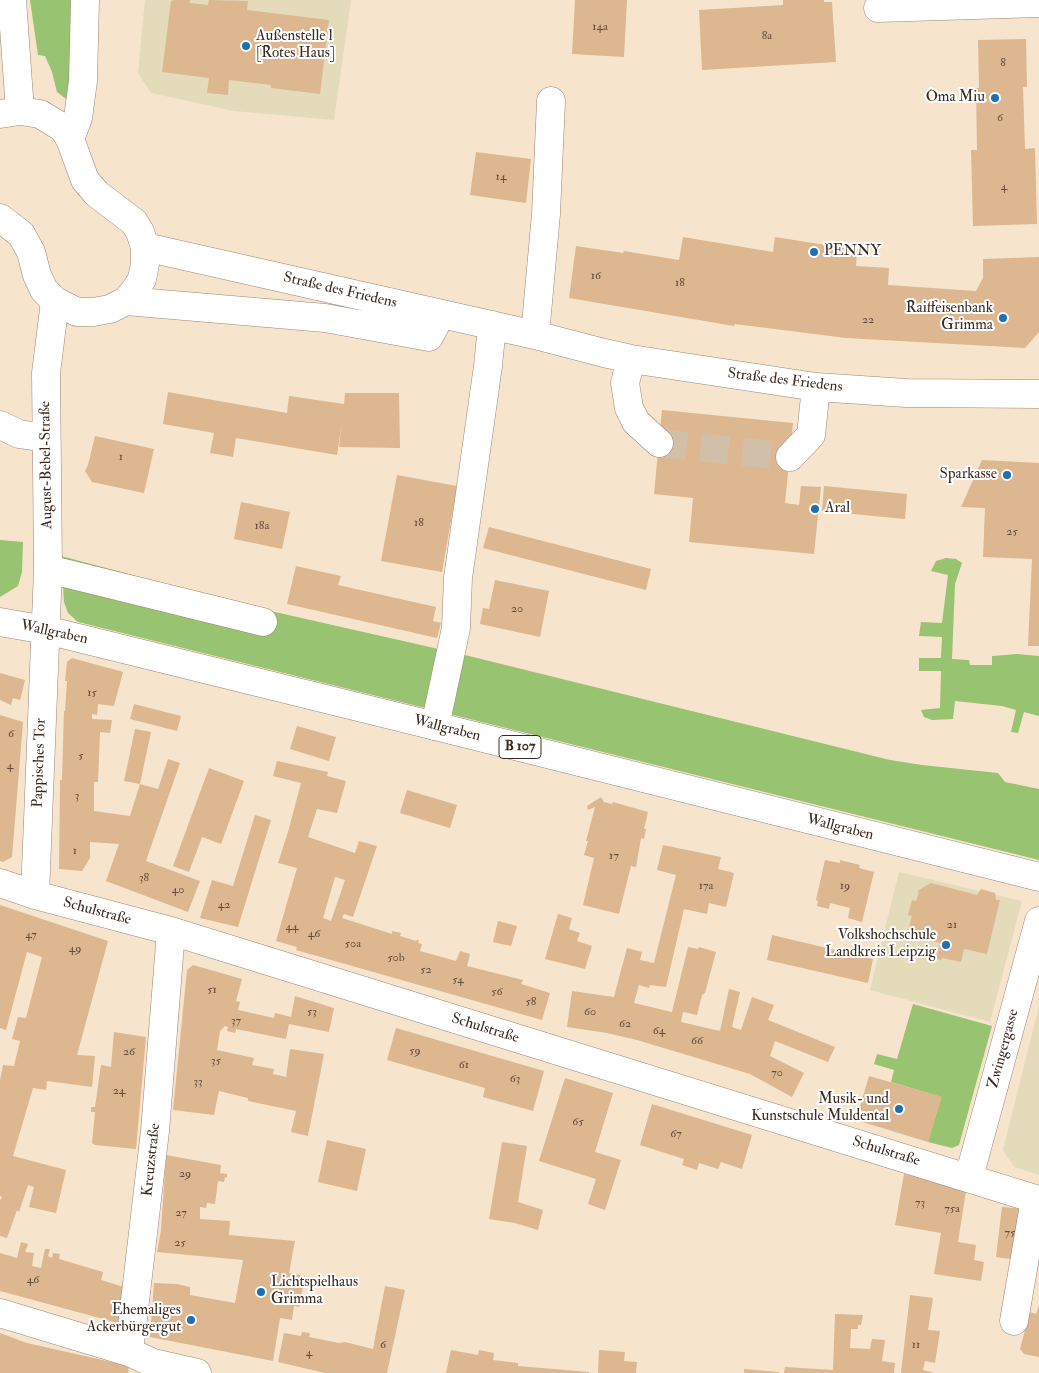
<!DOCTYPE html>
<meta charset="utf-8">
<style>
body{margin:0}
canvas{display:block;background:#f6e4cd}
</style>
<canvas width="1039" height="1373"></canvas>
<script>
const context = document.querySelector('canvas').getContext('2d');
context.lineJoin = 'round';
function fillPath(path, color) {
  context.fillStyle = color;
  context.fill(path, 'evenodd');
}
function shape(rows) {
  const path = new Path2D();
  for (const r of rows) {
    path.moveTo(r[0], r[1]);
    for (let i = 2; i < r.length; i += 2) path.lineTo(r[i], r[i + 1]);
  }
  return path;
}
function strokePath(path, color, width, dash) {
  context.strokeStyle = color;
  context.lineWidth = width;
  context.lineCap = dash ? 'butt' : 'round';
  context.setLineDash(dash || []);
  context.stroke(path);
}
function label(font, color, halo, rows, align = 'center') {
  context.font = font + ' "IM FELL Double Pica",serif';
  context.lineWidth = 4;
  context.setLineDash([]);
  context.textBaseline = 'middle';
  context.strokeStyle = halo;
  context.fillStyle = color;
  for (const [text, x, y, turn = 0] of rows) {
    context.save();
    context.translate(x, y);
    context.rotate((+turn || 0) * Math.PI / 180);
    context.textAlign = isNaN(turn) ? turn : align;
    if (halo) context.strokeText(text, 0, 0);
    context.fillText(text, 0, 0);
    context.restore();
  }
}
fillPath(shape([
 [145,0,351,0,334,120,234,111,151,93,138,73],
 [899,872,1022,901,990,1022,870,990],
 [1039,1006,1039,1175,1014,1167,1003,1150]
]), '#e4dbba');
fillPath(shape([
 [30,0,76,0,73,80,66,99,57,92,52,72,45,56,38,55],
 [0,540,23,542,22,572,18,586,0,597],
 [61,556,253,607,465,655,890,760,922,765,998,773,1005,782,1039,789,1039,860,78,622,68,613,64,602],
 [946,558,956,559,962,563,955,584,952,659,969,660,970,665,992,665,992,656,1017,654,1039,656,1039,716,1024,712,1018,733,1011,732,1016,710,1002,706,955,701,953,719,932,720,924,717,921,710,940,708,941,671,919,671,919,658,941,658,942,637,919,636,921,622,942,623,948,575,931,571,936,561],
 [913,1004,992,1026,959,1145,952,1148,928,1142,941,1097,891,1082,894,1070,874,1064,877,1054,897,1059]
]), '#98c370');
fillPath(shape([
 [175,0,190,0,190,3,208,5,209,0,248,1,247,10,329,20,320,94,271,88,271,85,229,80,228,95,207,93,209,78,162,72,171,1],
 [575,0,627,0,624,57,572,54],
 [783,0,824,0,824,2,832,2,836,62,702,70,699,10,783,5],
 [1026,39,1027,87,1023,87,1025,149,1035,148,1037,224,973,226,971,150,977,150,976,88,979,88,978,40],
 [476,152,531,159,526,203,470,195],
 [683,237,773,252,775,237,857,250,856,266,889,268,888,285,976,291,983,278,983,259,1039,257,1039,332,1025,348,846,338,735,324,734,326,569,298,576,246,623,253,624,251,679,260],
 [168,392,287,413,289,396,344,404,345,393,399,393,400,448,339,447,342,422,337,455,236,438,233,457,210,453,214,433,163,424],
 [662,410,793,423,785,503,799,505,801,486,821,487,814,554,689,542,693,498,654,494],
 [95,436,154,449,144,493,92,482,85,471,88,465],
 [982,460,1039,463,1039,646,1028,646,1032,559,983,557,985,508,961,507],
 [397,475,457,486,442,572,381,561],
 [824,486,907,494,905,519,822,511],
 [241,502,290,512,282,549,234,539],
 [489,527,651,569,646,590,483,548],
 [296,566,341,576,338,585,436,607,433,621,441,623,437,638,287,604],
 [495,580,549,591,540,637,480,624,483,608,489,609],
 [72,658,123,672,114,706,98,704,97,715,92,714,92,719,112,720,110,733,100,732,98,782,94,782,94,811,130,816,140,784,158,789,168,759,180,763,146,861,200,881,188,912,106,881,119,844,90,842,90,858,82,871,59,869,60,780,62,780,64,711,65,711,67,681,65,681,67,662],
 [0,673,25,680,20,700,13,698,11,705,0,700],
 [134,704,181,716,177,731,130,719],
 [0,715,23,722,12,857,3,862,0,861],
 [297,726,336,737,329,761,290,749],
 [135,729,151,732,140,784,124,781],
 [277,761,328,772,327,776,346,781,337,813,317,809,308,837,355,853,359,841,377,846,353,917,344,914,342,918,392,934,392,931,401,933,400,936,416,941,417,940,419,940,418,943,422,944,420,951,456,961,460,951,470,954,467,966,523,980,521,984,550,993,542,1020,296,950,297,947,276,941,297,868,278,863,288,832,301,783,273,776],
 [335,877,345,880,331,921,323,918],
 [209,768,244,781,221,844,202,837,189,872,173,866],
 [407,790,457,805,450,828,400,813],
 [601,797,604,802,612,804,613,802,648,812,644,829,646,829,644,839,641,838,636,867,631,866,619,914,583,905,594,858,584,855,588,841,586,841,595,807,588,810,587,806],
 [255,815,271,820,238,927,200,918,212,880,233,886],
 [663,845,721,857,718,869,734,873,726,907,709,903,707,914,684,909,666,987,650,985,649,988,639,985,634,1003,672,1012,688,947,698,949,699,947,716,952,705,993,702,995,697,1015,683,1012,681,1022,720,1031,729,989,740,992,732,1027,741,1030,752,997,774,1005,768,1020,835,1047,828,1062,775,1041,770,1056,804,1073,792,1097,750,1074,637,1040,607,1033,567,1027,572,991,614,997,627,948,642,952,640,960,654,963,676,875,657,870],
 [825,860,840,863,840,860,860,865,859,868,874,872,862,922,848,918,850,908,830,903,829,909,817,906,818,901,816,900],
 [931,883,977,895,981,889,995,893,996,900,1000,900,987,954,964,949,961,962,942,958,941,960,936,959,940,943,907,935,912,916,908,915,912,900,916,901,919,892,917,891],
 [0,905,108,941,77,1055,95,1056,92,1087,47,1081,46,1090,33,1088,13,1156,66,1170,56,1213,29,1207,34,1187,28,1185,19,1212,17,1210,7,1238,0,1236,0,1201,2,1197,0,1196,0,1080,3,1065,14,1066,20,1041,12,1039,18,1017,26,1018,42,957,27,952,6,1030,0,1028],
 [558,914,572,918,569,929,580,933,577,941,592,946,585,969,545,959],
 [498,921,517,926,511,946,493,942],
 [772,935,873,959,868,983,767,960],
 [193,965,242,979,236,1001,240,1002,238,1010,274,1018,275,1013,291,1017,295,996,334,1008,329,1032,289,1024,286,1039,236,1029,235,1033,227,1031,228,1027,225,1026,220,1031,217,1050,254,1058,252,1065,274,1069,273,1074,286,1077,290,1049,324,1054,308,1136,291,1132,296,1111,248,1101,248,1098,219,1091,214,1115,173,1110,187,970],
 [396,1028,544,1071,533,1111,483,1097,485,1088,387,1060],
 [114,1032,146,1037,136,1149,95,1145,92,1143,95,1112,91,1112,91,1107,95,1107,101,1065,111,1067],
 [869,1076,942,1097,928,1142,856,1120],
 [565,1078,613,1093,595,1152,621,1160,605,1210,588,1204,596,1179,539,1161],
 [652,1104,752,1135,742,1169,721,1162,718,1169,699,1163,697,1170,682,1165,684,1159,640,1145],
 [327,1140,366,1149,357,1191,318,1182],
 [502,1142,527,1146,518,1202,543,1210,538,1230,515,1223,489,1219],
 [166,1155,221,1165,220,1173,227,1174,227,1178,225,1177,224,1182,218,1181,215,1204,207,1203,206,1208,200,1207,200,1219,230,1221,229,1235,295,1241,289,1273,305,1276,299,1307,294,1306,292,1320,280,1318,273,1361,150,1337,154,1283,177,1284,190,1287,190,1295,235,1303,243,1260,157,1252,161,1230],
 [904,1174,967,1185,958,1242,976,1245,974,1260,984,1262,981,1281,934,1274,941,1233,895,1225],
 [1002,1207,1024,1209,1017,1260,996,1257],
 [21,1242,28,1244,25,1252,34,1253,32,1266,41,1268,45,1249,50,1249,48,1256,52,1258,53,1253,60,1254,59,1259,103,1272,101,1280,124,1287,118,1323,0,1291,0,1253,17,1258],
 [385,1286,405,1290,387,1373,325,1373,278,1362,284,1333,301,1336,302,1332,310,1333,309,1337,339,1343,345,1342,373,1349],
 [910,1295,933,1298,928,1330,940,1331,935,1363,925,1361,923,1370,934,1373,901,1373],
 [1039,1306,1039,1357,1024,1354,1020,1349,1030,1312,1036,1314],
 [835,1314,863,1315,861,1325,858,1325,858,1329,851,1329,850,1348,870,1349,872,1339,885,1340,882,1361,895,1363,894,1373,784,1373,785,1367,833,1370],
 [0,1333,27,1343,129,1366,128,1373,0,1373],
 [451,1350,478,1355,479,1350,494,1353,493,1360,518,1363,518,1366,589,1372,589,1373,446,1373],
 [599,1350,625,1352,624,1361,637,1362,636,1373,598,1373],
 [744,1369,779,1372,779,1373,744,1373]
]), '#dcb790');
strokePath(shape([
 [659,443,790,457]
]), '#d1bfaa', 28, [28, 14]);
const minor = shape([
 [12,0,20,111],
 [878,8,1039,3],
 [0,114,20,111,40,114,63,128,70,139,85,180,97,194,134,222,140,232,145,247,145,264,142,279,136,289,126,301,110,309,93,312,77,312,55,301,44,290,37,275,31,252,21,234,0,218],
 [70,139,78,118,83,81,85,0],
 [145,247,535,335,604,353,631,359,816,387,906,393,1039,394],
 [126,301,325,318,429,337,441,314],
 [535,335,546,214,551,101],
 [631,359,625,383,629,408,636,422,659,443],
 [0,425,19,434,46,438],
 [790,457,811,435,816,387],
 [48,569,263,622],
 [435,726,456,628,458,578,488,366,492,325],
 [0,883,35,895,171,931,1035,1199,1014,1321],
 [35,895,48,569,46,373,55,301],
 [969,1177,1039,921],
 [0,1313,129,1352,153,1363,197,1373],
 [129,1352,155,1131,171,931]
]);
const major = shape([
 [0,622,46,630,435,726,1039,877]
]);
strokePath(minor, '#988776', 29);
strokePath(major, '#988776', 29);
strokePath(minor, '#fff', 28);
strokePath(major, '#fff', 28);
for (const [x, y, r, color] of [
 [246,46,5,"#1f6fb2"],
 [995,98,5,"#1f6fb2"],
 [814,252,5,"#1f6fb2"],
 [1003,318,5,"#1f6fb2"],
 [1007,475,5,"#1f6fb2"],
 [815,509,5,"#1f6fb2"],
 [946,945,5,"#1f6fb2"],
 [899,1109,5,"#1f6fb2"],
 [261,1292,5,"#1f6fb2"],
 [191,1320,5,"#1f6fb2"]
]) {
  const dot = new Path2D();
  dot.arc(x, y, r, 0, 2 * Math.PI);
  context.fillStyle = color;
  context.fill(dot);
  strokePath(dot, '#fff', 2);
}
label('12px', '#634d3a', null, [
 ["14a",600,27],
 ["8a",767,36],
 ["8",1003,63],
 ["6",1000,118],
 ["14",501,177],
 ["4",1004,187],
 ["16",596,276],
 ["18",680,283],
 ["22",868,320],
 ["1",121,457],
 ["18",419,523],
 ["18a",262,526],
 ["25",1012,532],
 ["20",517,609],
 ["15",92,693],
 ["6",11,734],
 ["5",81,756],
 ["4",10,766],
 ["3",77,796],
 ["1",75,851],
 ["17",614,856],
 ["38",144,878],
 ["17a",706,886],
 ["19",845,886],
 ["40",178,890],
 ["42",224,905],
 ["21",952,925],
 ["44",292,927],
 ["46",314,934],
 ["47",31,935],
 ["50a",353,944],
 ["49",75,949],
 ["50b",396,958],
 ["52",426,970],
 ["54",458,980],
 ["51",212,990],
 ["56",497,992],
 ["58",531,1002],
 ["53",312,1012],
 ["60",590,1012],
 ["37",236,1021],
 ["62",625,1024],
 ["64",659,1031],
 ["66",697,1041],
 ["59",415,1051],
 ["26",129,1052],
 ["35",216,1061],
 ["61",464,1065],
 ["70",777,1073],
 ["63",515,1079],
 ["33",198,1082],
 ["24",119,1091],
 ["65",578,1122],
 ["67",676,1134],
 ["29",185,1174],
 ["73",920,1203],
 ["75a",952,1209],
 ["27",181,1213],
 ["75",1010,1233],
 ["25",180,1243],
 ["46",33,1280],
 ["6",383,1345],
 ["11",916,1345],
 ["4",309,1353]
]);
for (const [x, y, w] of [
 [520,747,42]
]) {
  const box = new Path2D();
  box.roundRect(x - w / 2, y - 11.5, w, 23, 4);
  context.fillStyle = '#fff';
  context.fill(box);
  strokePath(box, '#3b2a1e', 1);
}
label('bold 14px', '#3b2a1e', null, [
 ["B 107",520,747]
]);
label('15px', '#3b2a1e', '#fff', [
 ["Außenstelle l",256,37,"left"],
 ["[Rotes Haus]",256,54,"left"],
 ["Oma Miu",985,98],
 ["PENNY",824,252,"left"],
 ["Raiffeisenbank",993,309],
 ["Grimma",993,326],
 ["Sparkasse",997,475],
 ["Aral",825,509,"left"],
 ["Volkshochschule",936,936],
 ["Landkreis Leipzig",936,953],
 ["Musik- und",889,1100],
 ["Kunstschule Muldental",889,1117],
 ["Lichtspielhaus",271,1283,"left"],
 ["Grimma",271,1300,"left"],
 ["Ehemaliges",181,1311],
 ["Ackerbürgergut",181,1328]
], 'right');
label('15px', '#3b2a1e', '#fff', [
 ["Straße des Friedens",340,291,13],
 ["Straße des Friedens",785,381,7],
 ["August-Bebel-Straße",47,465,-91],
 ["Wallgraben",54,633,12],
 ["Wallgraben",447,729,14],
 ["Pappisches Tor",40,763,-88],
 ["Wallgraben",840,828,14],
 ["Schulstraße",97,912,15],
 ["Schulstraße",485,1029,17],
 ["Zwingergasse",1004,1049,-75],
 ["Schulstraße",886,1152,17],
 ["Kreuzstraße",152,1160,-84]
]);
</script>
